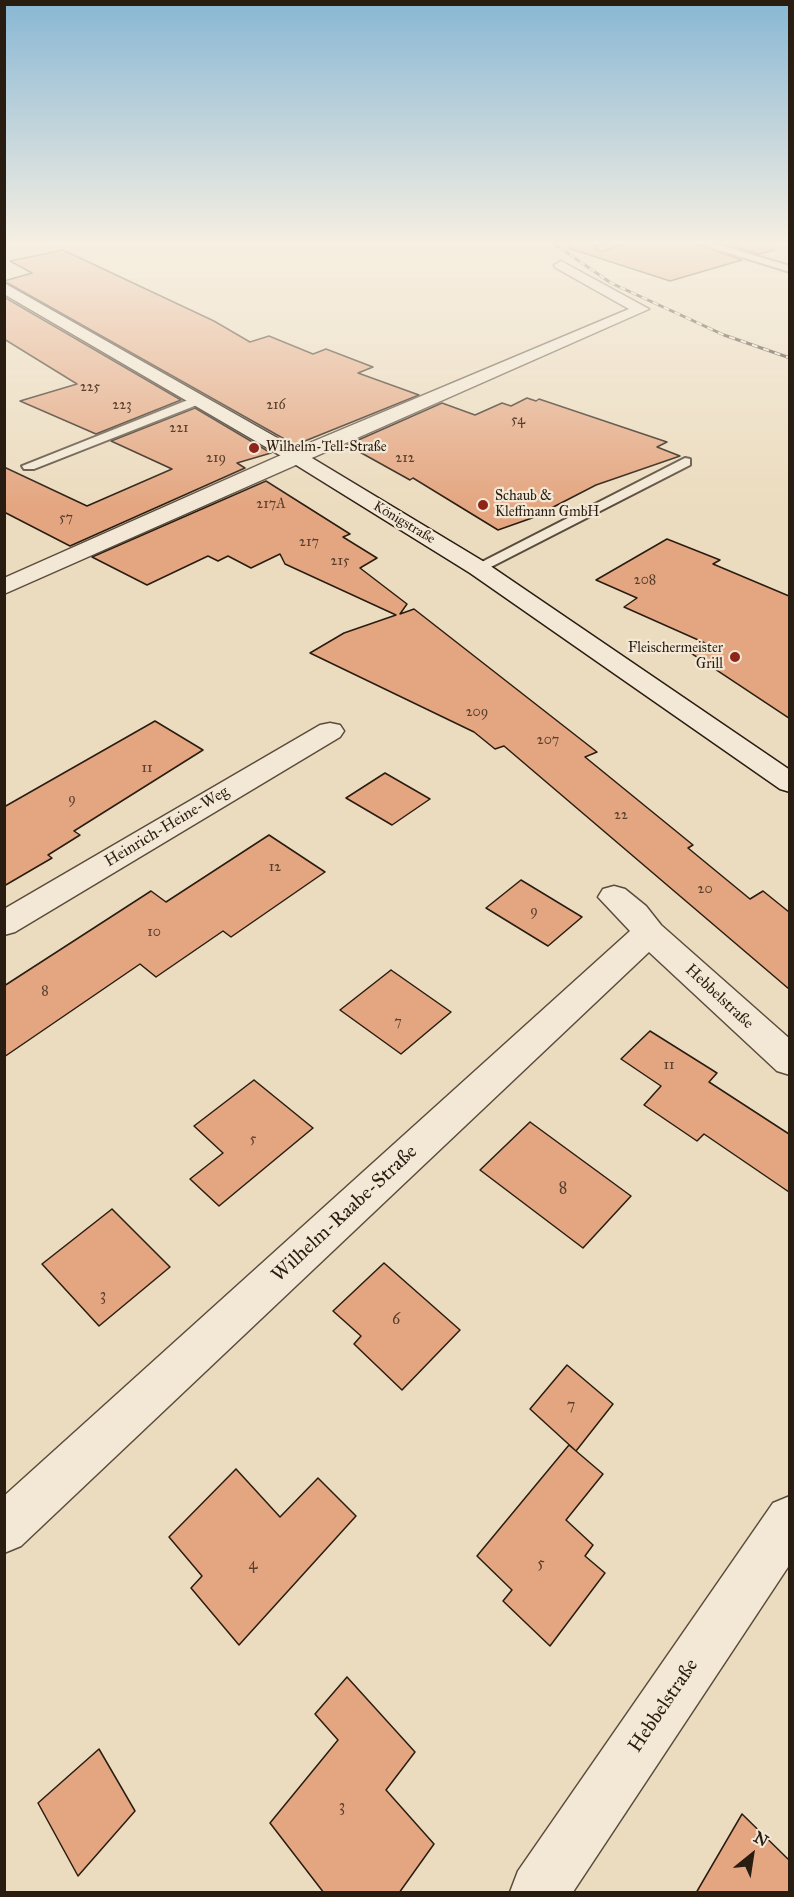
<!DOCTYPE html>
<meta charset="utf-8">
<style>
body{margin:0}
#map{position:relative;width:794px;height:1897px;overflow:hidden;background:#ecdcbf;font-family:"IM FELL Great Primer",serif}
canvas{display:block}
.frame{position:absolute;inset:0;border:6px solid #291c11;pointer-events:none}
.north{position:absolute;left:722px;top:1825px;width:60px;height:60px;-webkit-text-stroke:4px #f3e8d5;paint-order:stroke;rotate:30deg;font-size:16px;font-weight:700;line-height:24px;text-align:center;color:#291c11}
.north::after{content:'';display:block;margin:auto;width:21px;height:27px;background:#291c11;clip-path:polygon(50% 0,100% 100%,50% 72%,0 100%)}
</style>
<div id="map">
<canvas width="794" height="1897"></canvas>
<div class="frame"></div>
<div class="north">N</div>
</div>
<script>
const context = document.querySelector('canvas').getContext('2d');
context.lineJoin = 'round';
function fillPath(path, color) {
  context.fillStyle = color;
  context.fill(path, 'evenodd');
}
function shape(rows) {
  const path = new Path2D();
  for (const r of rows) {
    path.moveTo(r[0], r[1]);
    for (let i = 2; i < r.length; i += 2) path.lineTo(r[i], r[i + 1]);
  }
  return path;
}
function strokePath(path, color, width, dash) {
  context.strokeStyle = color;
  context.lineWidth = width;
  context.lineCap = dash ? 'butt' : 'round';
  context.setLineDash(dash || []);
  context.stroke(path);
}
function label(font, color, halo, rows, align = 'center') {
  context.font = font + ' "IM FELL Great Primer",serif';
  context.lineWidth = 4.5;
  context.setLineDash([]);
  context.textBaseline = 'middle';
  context.strokeStyle = halo;
  context.fillStyle = color;
  for (const [text, x, y, turn = 0] of rows) {
    context.save();
    context.translate(x, y);
    context.rotate((+turn || 0) * Math.PI / 180);
    context.textAlign = isNaN(turn) ? turn : align;
    if (halo) context.strokeText(text, 0, 0);
    context.fillText(text, 0, 0);
    context.restore();
  }
}
const building = shape([
 [569,241,607,241,594,246,602,252,632,241,688,241,742,260,670,281,568,248,569,241],
 [713,241,773,241,774,250,759,254,713,241],
 [63,250,214,321,250,342,269,336,313,354,326,349,373,367,358,373,419,395,295,445,4,281,32,273,10,261,63,250],
 [4,297,181,400,96,434,20,401,77,384,4,339,4,297],
 [527,398,536,401,539,399,667,442,657,447,680,456,596,485,532,518,498,530,413,478,410,480,347,445,442,403,475,415,502,403,511,406,527,398],
 [195,408,271,453,237,463,245,468,70,546,4,512,4,467,87,506,172,469,111,441,195,408],
 [266,481,350,534,343,537,377,558,360,568,407,604,400,614,414,609,597,752,585,757,693,845,688,848,750,899,763,891,789,912,789,989,504,746,495,749,474,732,310,653,344,633,396,615,285,564,280,554,251,568,228,556,218,561,208,556,147,585,92,557,266,481],
 [667,539,720,560,713,564,789,596,789,718,688,651,705,643,624,607,637,598,596,580,667,539],
 [155,721,203,750,74,831,80,835,48,855,52,858,4,886,4,807,155,721],
 [385,773,430,799,392,825,346,798,385,773],
 [269,835,325,872,231,937,223,931,156,977,140,964,4,1057,4,986,151,891,166,902,269,835],
 [521,880,582,917,548,946,486,908,521,880],
 [391,970,451,1012,401,1054,340,1010,391,970],
 [650,1031,717,1073,709,1082,789,1134,789,1192,704,1134,697,1141,644,1105,661,1086,621,1059,650,1031],
 [254,1080,313,1128,219,1206,190,1179,223,1153,194,1126,254,1080],
 [530,1122,631,1196,583,1248,480,1170,530,1122],
 [112,1209,170,1267,99,1326,42,1264,112,1209],
 [384,1263,460,1330,402,1390,354,1344,361,1336,333,1311,384,1263],
 [567,1365,613,1404,576,1451,530,1409,567,1365],
 [569,1445,603,1474,566,1520,593,1545,585,1556,605,1573,550,1646,503,1601,512,1590,477,1556,569,1445],
 [236,1469,280,1517,318,1478,356,1516,239,1645,191,1588,202,1576,169,1537,236,1469],
 [347,1677,415,1752,386,1790,434,1844,399,1893,324,1893,270,1823,338,1740,315,1714,347,1677],
 [99,1749,135,1811,78,1876,38,1803,99,1749],
 [742,1814,789,1860,789,1893,696,1893,742,1814]
]);
fillPath(building, '#e4a681');
strokePath(building, '#291c11', 1.5);
const lane = shape([
 [614,241,630,241,601,250,596,247,614,241],
 [690,241,705,241,790,266,790,272,690,241],
 [198,396,204,400,202,403,34,469,24,469,22,466,198,396],
 [685,458,690,459,690,465,483,571,478,573,470,568,685,458]
]);
const street = shape([
 [561,261,649,309,4,594,4,578,288,452,629,309,556,268,554,265,561,261],
 [330,723,340,725,344,731,340,737,15,932,4,935,4,909,320,725,330,723],
 [614,886,625,889,646,906,661,925,790,1039,790,1075,777,1071,649,952,21,1546,4,1553,4,1496,630,931,598,897,603,889,614,886],
 [790,1496,790,1564,573,1892,510,1892,518,1871,773,1503,790,1496]
]);
const secondary = shape([
 [4,283,302,452,486,563,790,770,790,792,780,789,470,573,288,460,4,294,4,283]
]);
strokePath(lane, '#5a4c3c', 4);
strokePath(street, '#5a4c3c', 3);
strokePath(secondary, '#291c11', 3);
fillPath(lane, '#f3e8d5');
fillPath(street, '#f3e8d5');
fillPath(secondary, '#f3e8d5');
const rail = shape([
 [550,241,611,283,724,335,790,358]
]);
strokePath(rail, '#291c11', 3);
strokePath(rail, '#f3e8d5', 2, [6]);
const sky = context.createLinearGradient(0, 0, 0, 506);
sky.addColorStop(0, '#88b7d4');
sky.addColorStop(0.48, '#f6efe2');
sky.addColorStop(1, '#f6efe200');
context.fillStyle = sky;
context.fillRect(0, 0, 794, 506);
for (const [x, y, r, color] of [
 [254,448,6,"#8f2418"],
 [483,505,6,"#8f2418"],
 [735,657,6,"#8f2418"]
]) {
  const dot = new Path2D();
  dot.arc(x, y, r, 0, 2 * Math.PI);
  context.fillStyle = color;
  context.fill(dot);
  strokePath(dot, '#f3e8d5', 2);
}
label('14px', '#583e2d', null, [
 ["225",90,388],
 ["223",122,406],
 ["216",276,406],
 ["54",518,421],
 ["221",179,429],
 ["219",216,459],
 ["212",405,459],
 ["217A",271,505],
 ["57",66,519],
 ["217",309,543],
 ["215",340,562],
 ["208",645,581],
 ["209",477,713],
 ["207",548,741],
 ["11",147,769],
 ["9",72,800],
 ["22",621,816],
 ["12",275,868],
 ["20",705,890],
 ["9",534,912],
 ["10",154,933],
 ["8",45,992],
 ["7",398,1023],
 ["11",669,1066],
 ["5",253,1140]
]);
label('14px', '#291c11', '#f3e8d5', [
 ["Wilhelm-Tell-Straße",266,448],
 ["Schaub &",495,497],
 ["Kleffmann GmbH",495,513],
 ["Fleischermeister",723,649,"right"],
 ["Grill",723,665,"right"]
], 'left');
label('14px', '#291c11', '#f3e8d5', [
 ["Königstraße",404,523,31]
]);
label('16px', '#291c11', '#f3e8d5', [
 ["Heinrich-Heine-Weg",167,827,-31],
 ["Hebbelstraße",719,997,43]
]);
label('16px', '#583e2d', null, [
 ["8",563,1189],
 ["3",103,1296],
 ["6",396,1320],
 ["7",571,1406],
 ["5",541,1564],
 ["4",253,1565],
 ["3",342,1807]
]);
label('20px', '#291c11', '#f3e8d5', [
 ["Wilhelm-Raabe-Straße",345,1214,-43],
 ["Hebbelstraße",664,1706,-56]
]);
</script>
